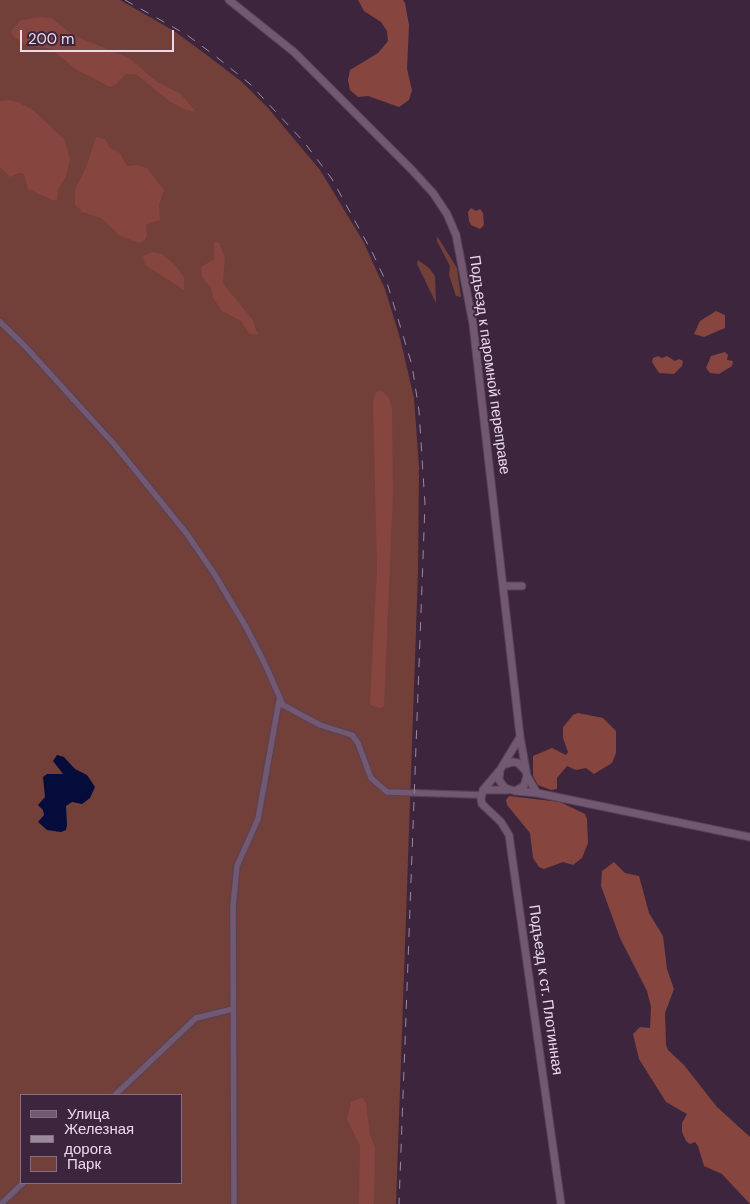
<!DOCTYPE html>
<meta charset="utf-8">
<style>
body{margin:0}
#map{position:relative;width:750px;height:1204px;overflow:hidden;background:#3d263d;font-family:"DM Sans",sans-serif}
canvas{display:block}
.legend{position:absolute;left:20px;top:1094px;width:162px;height:90px;box-sizing:border-box;background:#3d263d;border:1px solid #836e82;margin:0;padding:6px 9px;list-style:none;font-size:15px;color:#ebdbea}
.legend li{display:flex;align-items:center;gap:10px;height:25px}
.legend b{width:25px;border:1px solid #836e82}
.scale{position:absolute;left:20px;top:30px;width:154px;height:22px;box-sizing:border-box;border:2px solid #ebdbea;border-top:0;padding-left:6px;font-size:15px;line-height:18px;white-space:nowrap;color:#ebdbea;-webkit-text-stroke:4px #3d263d;paint-order:stroke}
</style>
<div id="map">
<canvas width="750" height="1204"></canvas>
<ul class="legend">
<li><b style="height:6px;background:#725871"></b>Улица</li>
<li><b style="height:6px;background:#9c899b"></b>Железная дорога</li>
<li><b style="height:14px;background:#733f39"></b>Парк</li>
</ul>
<div class="scale">200 m</div>
</div>
<script>
const context = document.querySelector('canvas').getContext('2d');
context.lineJoin = 'round';
function fillPath(path, color) {
  context.fillStyle = color;
  context.fill(path, 'evenodd');
}
function shape(rows) {
  const path = new Path2D();
  for (const r of rows) {
    path.moveTo(r[0], r[1]);
    for (let i = 2; i < r.length; i += 2) path.lineTo(r[i], r[i + 1]);
  }
  return path;
}
function strokePath(path, color, width, dash) {
  context.strokeStyle = color;
  context.lineWidth = width;
  context.lineCap = dash ? 'butt' : 'round';
  context.setLineDash(dash || []);
  context.stroke(path);
}
function label(font, color, halo, rows, align = 'center') {
  context.font = font + ' "DM Sans",sans-serif';
  context.lineWidth = 4;
  context.setLineDash([]);
  context.textBaseline = 'middle';
  context.strokeStyle = halo;
  context.fillStyle = color;
  for (const [text, x, y, turn = 0] of rows) {
    context.save();
    context.translate(x, y);
    context.rotate((+turn || 0) * Math.PI / 180);
    context.textAlign = isNaN(turn) ? turn : align;
    if (halo) context.strokeText(text, 0, 0);
    context.fillText(text, 0, 0);
    context.restore();
  }
}
fillPath(shape([
 [0,0,120,0,174,31,204,53,242,82,268,108,320,170,363,241,385,289,400,338,414,398,419,467,418,572,396,1204,0,1204],
 [21,1095,181,1095,181,1183,21,1183],
 [437,236,457,268,461,297,456,296,449,275,450,266,437,241],
 [418,260,429,268,435,276,436,303,417,264]
]), '#733f39');
fillPath(shape([
 [358,0,403,0,405,3,409,25,407,69,412,90,409,100,399,107,368,96,358,97,350,90,348,80,350,70,378,53,388,41,387,31,381,22,364,11],
 [40,17,51,18,73,35,129,58,157,82,181,94,196,112,186,110,169,101,136,74,126,74,115,85,110,87,77,70,51,49,25,45,12,35,11,31,21,20],
 [8,100,18,102,33,110,64,139,70,159,66,176,58,190,57,200,52,200,28,189,24,174,19,173,10,177,0,167,0,101],
 [96,137,105,139,110,148,120,153,127,166,138,165,147,168,164,190,159,204,160,220,146,225,147,236,144,241,139,243,120,236,101,218,82,212,75,204,75,190,86,167],
 [471,208,476,211,480,209,483,213,484,225,480,229,471,225,469,221,468,212],
 [214,242,219,243,225,258,223,282,225,286,253,320,258,335,249,334,241,321,222,311,213,298,211,288,202,277,201,267,214,259],
 [152,252,162,254,174,264,184,277,184,290,145,265,143,256],
 [716,311,725,315,725,328,704,337,694,334,700,321],
 [725,352,728,355,727,360,733,361,732,366,719,374,710,373,706,368,711,356],
 [658,356,662,358,667,356,675,361,679,359,683,361,682,366,674,374,659,373,652,362,653,358],
 [382,391,389,398,392,409,393,493,384,706,380,708,370,705,370,700,377,570,373,402,376,392],
 [578,713,603,718,616,731,616,753,612,763,594,774,586,768,576,770,567,766,557,778,557,789,551,790,538,785,533,776,533,756,552,748,566,755,568,752,563,738,563,727,573,715],
 [509,796,560,802,585,814,587,819,588,843,582,858,573,865,563,862,544,869,539,867,533,858,530,833,507,805,506,800],
 [614,862,625,873,639,876,649,913,663,936,667,969,674,989,665,1013,666,1045,668,1050,684,1065,717,1107,750,1137,750,1204,722,1174,704,1166,698,1146,695,1142,690,1144,686,1141,682,1132,682,1123,687,1114,666,1102,639,1059,633,1034,640,1027,650,1028,651,1007,647,991,620,938,601,886,602,871],
 [362,1097,366,1103,370,1135,375,1147,374,1204,359,1204,360,1146,347,1119,351,1102]
]), '#86453e');
fillPath(shape([
 [57,755,64,757,75,769,87,775,95,787,90,798,82,804,72,802,66,806,67,825,66,830,61,832,47,830,38,822,44,815,43,810,38,805,45,797,43,777,47,774,63,774,53,761]
]), '#040c3b');
const minor = shape([
 [0,322,24,345,114,444,187,534,215,575,246,627,265,664,283,705,320,725,352,735,358,743,371,778,387,792,481,795],
 [115,1095,196,1018,233,1009],
 [1,1204,23,1183],
 [234,1204,233,907,237,866,258,819,279,701]
]);
const tertiary = shape([
 [229,0,294,52,411,169,433,193,447,214,456,235,473,324,520,736,527,776,524,786,515,791,505,788,499,780,500,770,503,765,513,762,518,763,526,771,527,776,537,793],
 [504,586,522,586],
 [503,765,520,737],
 [499,771,483,790,481,799,482,804,501,822,509,835,561,1204],
 [483,790,507,790],
 [515,791,537,793,750,837]
]);
strokePath(minor, '#574357', 8);
strokePath(tertiary, '#574357', 9);
strokePath(minor, '#725871', 5.5);
strokePath(tertiary, '#725871', 7);
strokePath(shape([
 [125,0,187,35,214,55,250,84,304,142,332,179,373,254,388,286,412,365,419,411,425,504,399,1204]
]), '#9c899b', 1, [9, 9]);
label('15px', '#ebdbea', '#3d263d', [
 ["Подъезд к паромной переправе",489,365,82],
 ["Подъезд к ст. Плотинная",545,990,82]
]);
</script>
